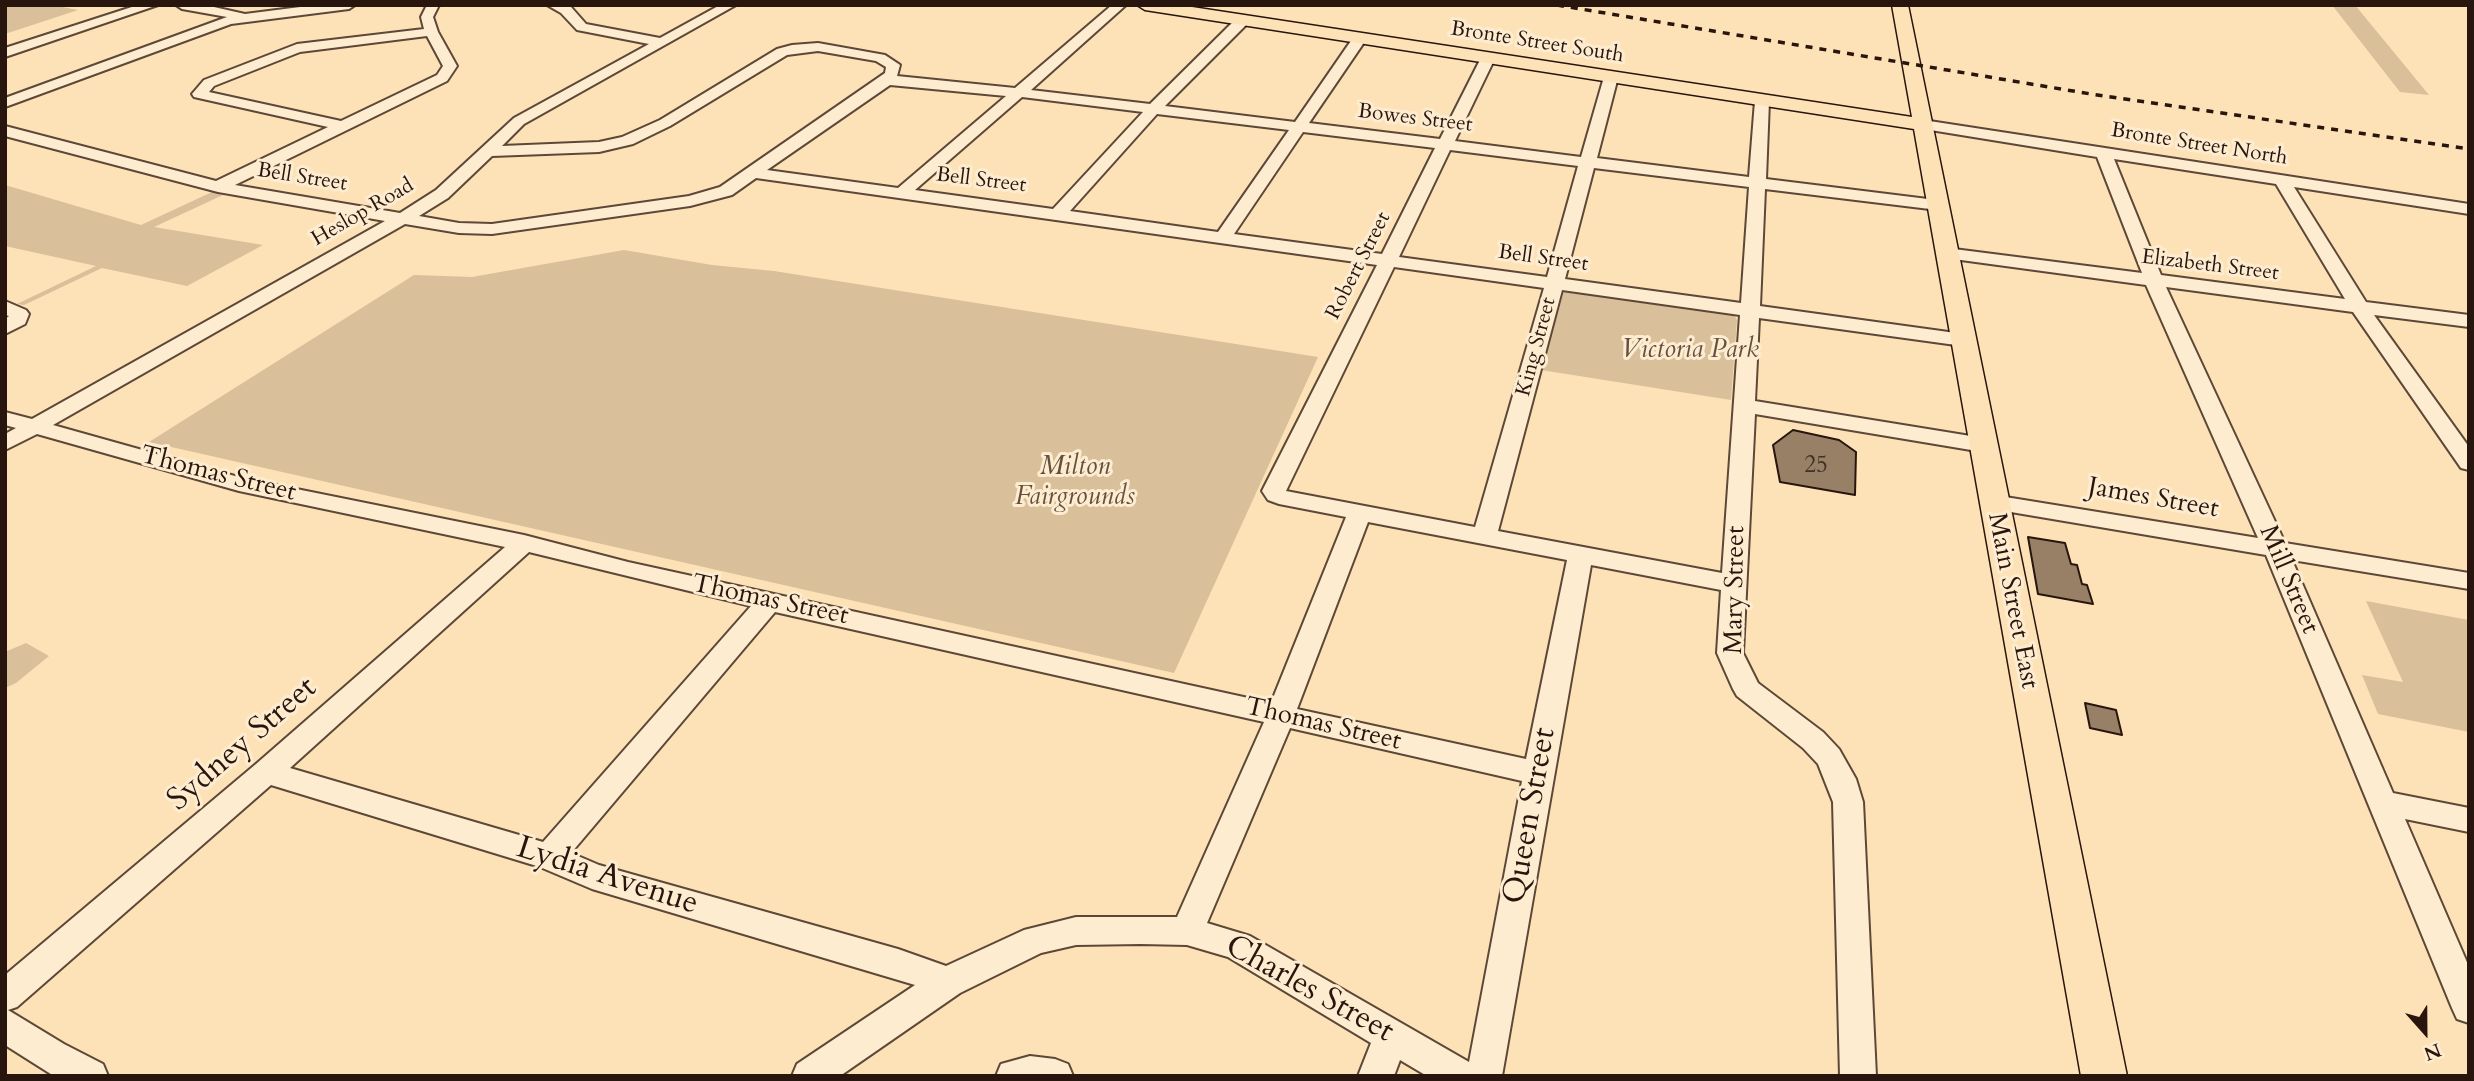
<!DOCTYPE html>
<style>
body{margin:0}
#map{position:relative;width:2474px;height:1081px;overflow:hidden;background:#fee2b7;font-family:Cardo,serif}
canvas{display:block}
.frame{position:absolute;inset:0;border:7px solid #27150e;pointer-events:none}
.north{position:absolute;left:2390px;top:997px;width:70px;height:70px;-webkit-text-stroke:5px #feecd0;paint-order:stroke;rotate:159deg;font-size:19px;font-weight:700;line-height:28px;text-align:center;color:#27150e}
.north::after{content:'';display:block;margin:auto;width:24px;height:32px;background:#27150e;clip-path:polygon(50% 0,100% 100%,50% 72%,0 100%)}
</style>
<div id="map">
<canvas width="2474" height="1081"></canvas>
<div class="frame"></div>
<div class="north">N</div>
</div>
<script>
const context = document.querySelector('canvas').getContext('2d');
context.lineJoin = 'round';
function fillPath(path, color) {
  context.fillStyle = color;
  context.fill(path, 'evenodd');
}
function shape(rows) {
  const path = new Path2D();
  for (const r of rows) {
    path.moveTo(r[0], r[1]);
    for (let i = 2; i < r.length; i += 2) path.lineTo(r[i], r[i + 1]);
  }
  return path;
}
function strokePath(path, color, width, dash) {
  context.strokeStyle = color;
  context.lineWidth = width;
  context.lineCap = dash ? 'butt' : 'round';
  context.setLineDash(dash || []);
  context.stroke(path);
}
function label(font, color, halo, rows, align = 'center') {
  context.font = font + ' Cardo,serif';
  context.lineWidth = 6;
  context.setLineDash([]);
  context.textBaseline = 'middle';
  context.strokeStyle = halo;
  context.fillStyle = color;
  for (const [text, x, y, turn = 0] of rows) {
    context.save();
    context.translate(x, y);
    context.rotate((+turn || 0) * Math.PI / 180);
    context.textAlign = isNaN(turn) ? turn : align;
    if (halo) context.strokeText(text, 0, 0);
    context.fillText(text, 0, 0);
    context.restore();
  }
}
fillPath(shape([
 [5,5,52,5,78,10,5,34],
 [2332,5,2355,5,2429,95,2400,92],
 [5,185,141,225,212,192,223,195,154,227,263,245,187,286,102,268,24,305,17,304,96,266,5,246],
 [624,250,712,265,774,271,1318,357,1174,673,149,442,414,275,472,277],
 [1564,291,1734,315,1737,320,1731,400,1541,370],
 [2366,601,2469,620,2469,732,2378,714,2362,675,2403,682],
 [26,643,49,656,16,683,5,688,5,652]
]), '#d9bf9a');
const building = shape([
 [1793,430,1839,440,1856,452,1855,495,1780,482,1773,445,1793,430],
 [2028,537,2065,543,2071,564,2077,565,2082,584,2087,585,2093,604,2038,594,2028,537],
 [2085,703,2116,710,2122,735,2090,728,2085,703]
]);
fillPath(building, '#978066');
strokePath(building, '#27150e', 2);
const minor = shape([
 [138,5,158,5,5,57,5,48,138,5],
 [176,5,205,5,245,14,316,5,355,5,349,9,231,24,5,107,5,98,227,17,182,9,176,5],
 [427,5,439,5,433,17,438,32,457,66,447,81,235,185,400,213,436,190,514,118,649,44,577,30,561,13,547,5,571,7,586,24,660,38,720,5,736,5,524,124,502,146,599,142,622,137,660,120,777,49,792,45,818,43,885,55,900,65,897,76,1015,88,1112,5,1126,5,1031,90,1150,104,1238,17,1243,16,1250,20,1248,23,1165,106,1295,122,1355,35,1360,34,1367,38,1309,123,1440,139,1481,58,1488,54,1495,58,1455,141,1581,157,1604,77,1611,73,1618,77,1597,158,1749,177,1755,101,1762,97,1769,101,1766,179,1944,201,1947,205,1944,209,1938,210,1765,189,1760,306,1963,334,1970,336,1973,340,1970,344,1963,346,1759,318,1755,401,1983,438,1991,440,1994,445,1991,450,1983,452,1755,414,1743,653,1758,683,1823,732,1839,749,1856,779,1863,802,1876,1076,1840,1076,1833,802,1818,764,1803,748,1737,696,1733,689,1717,653,1721,590,1591,565,1502,1076,1427,1076,1400,1060,1394,1076,1358,1076,1371,1043,1228,957,1187,945,1141,944,1076,945,1041,953,960,993,840,1076,792,1076,797,1064,915,985,592,889,540,867,271,785,17,1007,8,1010,64,1044,103,1064,108,1076,54,1076,5,1045,5,975,256,764,505,547,239,491,37,434,5,450,5,434,16,428,5,425,5,412,32,419,385,221,218,192,5,136,5,126,216,181,328,127,194,97,192,94,204,80,297,44,424,29,421,17,427,5],
 [427,36,443,66,437,75,341,121,209,92,214,86,300,52,427,36],
 [818,51,876,61,886,67,885,73,720,187,689,196,492,224,459,223,419,216,448,198,492,156,599,152,633,144,670,126,787,55,818,51],
 [890,85,1006,96,898,188,767,170,890,85],
 [1022,97,1143,112,1053,209,915,190,1022,97],
 [1157,114,1289,130,1218,232,1070,211,1157,114],
 [1303,132,1435,148,1382,254,1234,234,1303,132],
 [1450,150,1578,166,1547,277,1399,257,1450,150],
 [1594,168,1749,187,1741,303,1565,279,1594,168],
 [756,178,1377,265,1262,491,1268,500,1279,504,1346,517,1271,703,628,562,524,535,242,478,53,425,405,224,459,233,492,234,690,206,732,195,756,178],
 [1394,267,1544,288,1475,527,1286,491,1394,267],
 [1562,290,1740,315,1722,573,1498,531,1562,290],
 [1368,522,1567,560,1526,759,1297,709,1368,522],
 [529,552,751,606,543,842,290,768,529,552],
 [775,612,1264,722,1177,917,1076,917,1024,930,946,966,898,949,599,865,571,853,775,612],
 [1290,728,1522,781,1469,1062,1250,936,1207,923,1290,728],
 [1923,120,2469,204,2469,214,2294,187,2366,302,2469,315,2469,327,2374,315,2469,447,2469,470,2461,468,2353,312,2166,287,2285,543,2469,573,2469,589,2292,560,2393,793,2469,808,2469,832,2405,819,2469,967,2469,1023,2457,1019,2452,1008,2266,555,1993,509,1985,507,1981,502,1985,497,1993,495,2258,538,2146,285,1946,258,1937,253,1946,248,2142,273,2097,157,1918,128,1915,125,1918,122,1923,120],
 [2114,159,2276,184,2345,299,2161,275,2114,159],
 [5,301,26,310,29,314,25,324,5,334,5,319,9,316,5,315,5,301],
 [1030,1056,1055,1059,1068,1064,1073,1076,996,1076,1001,1064,1030,1056]
]);
const major = shape([
 [1137,5,1179,5,1912,117,1892,5,1908,5,2127,1076,2081,1076,1914,129,1145,10,1137,5]
]);
strokePath(minor, '#5d4838', 4);
strokePath(major, '#27150e', 3);
fillPath(minor, '#feecd0');
fillPath(major, '#fee2b7');
strokePath(shape([
 [1557,5,2091,94,2469,149]
]), '#27150e', 3.5, [7, 7]);
label('21px', '#27150e', '#feecd0', [
 ["Bronte Street South",1537,43,9],
 ["Bowes Street",1415,119,7],
 ["Bronte Street North",2199,145,9],
 ["Bell Street",302,178,9],
 ["Bell Street",981,181,7],
 ["Heslop Road",363,213,-30],
 ["Bell Street",1543,259,8],
 ["Robert Street",1359,266,-63],
 ["Elizabeth Street",2210,266,7],
 ["King Street",1537,347,-75]
]);
label('23px', '#433024', null, [
 ["25",1816,467]
]);
label('italic 26px', '#65503f', '#feecd0', [
 ["Victoria Park",1690,351],
 ["Milton",1075,468],
 ["Fairgrounds",1075,498]
]);
label('26px', '#27150e', '#feecd0', [
 ["Thomas Street",218,475,14],
 ["James Street",2153,499,10],
 ["Mill Street",2288,580,67],
 ["Mary Street",1736,590,-89],
 ["Thomas Street",770,601,12],
 ["Main Street East",2012,601,79],
 ["Thomas Street",1323,725,13]
]);
label('32px', '#27150e', '#feecd0', [
 ["Sydney Street",243,745,-41],
 ["Queen Street",1531,816,-80],
 ["Lydia Avenue",607,877,18],
 ["Charles Street",1309,990,29]
]);
</script>
